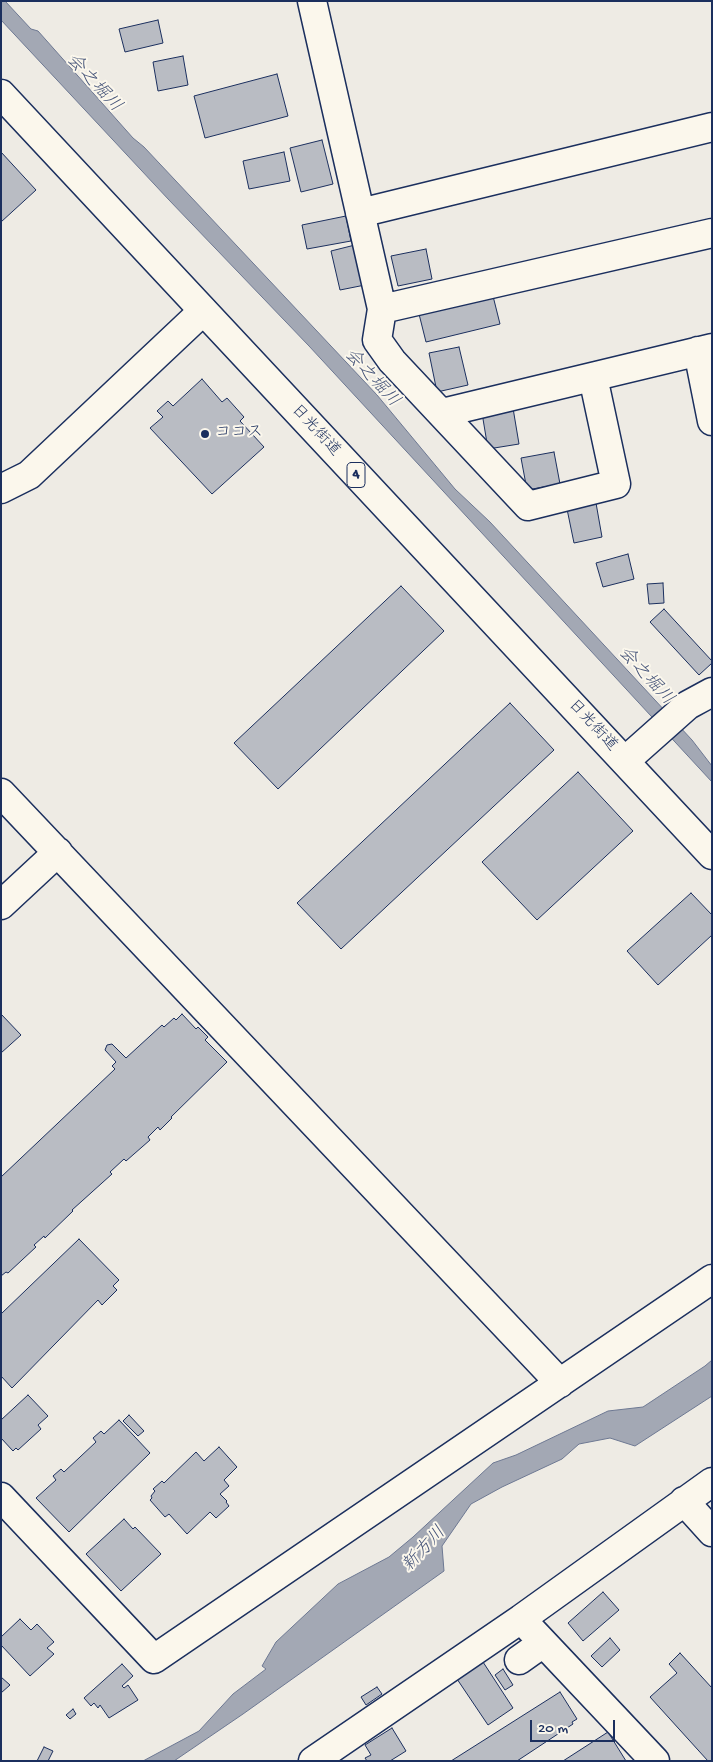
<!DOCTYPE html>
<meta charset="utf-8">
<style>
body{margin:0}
#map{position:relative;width:713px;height:1762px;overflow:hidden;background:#eeebe4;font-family:"Gochi Hand",sans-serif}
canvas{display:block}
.frame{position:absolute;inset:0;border:2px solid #1b2f5e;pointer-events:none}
.scale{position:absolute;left:530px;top:1720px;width:85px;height:22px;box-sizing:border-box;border:2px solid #1b2f5e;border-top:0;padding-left:6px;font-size:15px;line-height:18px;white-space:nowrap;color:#1b2f5e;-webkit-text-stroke:4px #fbf7ec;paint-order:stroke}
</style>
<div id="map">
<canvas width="713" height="1762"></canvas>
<div class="frame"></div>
<div class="scale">20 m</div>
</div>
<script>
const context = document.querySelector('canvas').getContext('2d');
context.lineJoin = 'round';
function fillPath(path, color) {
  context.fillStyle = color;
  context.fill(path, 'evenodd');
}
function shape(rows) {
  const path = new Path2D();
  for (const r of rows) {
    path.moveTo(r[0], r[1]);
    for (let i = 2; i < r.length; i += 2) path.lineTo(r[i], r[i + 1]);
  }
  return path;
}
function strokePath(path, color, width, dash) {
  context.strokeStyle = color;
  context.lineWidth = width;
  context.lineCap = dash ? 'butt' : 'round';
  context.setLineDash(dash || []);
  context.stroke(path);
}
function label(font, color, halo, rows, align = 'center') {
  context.font = font + ' "Gochi Hand","Klee One",sans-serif';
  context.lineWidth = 4;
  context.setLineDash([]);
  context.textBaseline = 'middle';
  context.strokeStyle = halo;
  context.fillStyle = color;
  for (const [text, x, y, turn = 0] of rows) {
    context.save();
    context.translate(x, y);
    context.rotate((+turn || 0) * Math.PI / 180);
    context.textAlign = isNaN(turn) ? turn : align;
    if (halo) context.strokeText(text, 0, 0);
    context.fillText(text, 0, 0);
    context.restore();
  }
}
const water = shape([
 [1,1,5,1,31,29,38,31,133,138,144,147,377,395,455,489,490,522,692,740,712,766,712,782,309,346,169,200,1,20,1,1],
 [712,1360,712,1396,635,1446,610,1438,579,1444,562,1459,502,1487,471,1504,442,1546,444,1571,243,1714,174,1761,143,1761,199,1731,233,1694,266,1669,262,1666,276,1642,338,1584,389,1557,413,1537,493,1463,516,1455,608,1411,643,1407,705,1366,712,1360]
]);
fillPath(water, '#a3a8b4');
strokePath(water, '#6d7892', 1);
const building = shape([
 [158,20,163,43,125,52,119,29,158,20],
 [183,56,188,85,158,91,153,62,183,56],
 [277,74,288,116,205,138,194,96,277,74],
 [322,140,333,184,301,192,290,148,322,140],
 [1,152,36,190,1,222,1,152],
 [284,152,290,181,249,189,243,161,284,152],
 [346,216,351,241,307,249,302,225,346,216],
 [355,245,365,285,340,290,331,251,355,245],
 [426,249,432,279,398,286,391,256,426,249],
 [493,296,500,324,426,342,419,314,493,296],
 [459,347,468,385,437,392,429,353,459,347],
 [202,379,222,402,227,398,244,417,240,421,264,447,212,494,150,428,163,417,157,411,168,401,173,406,202,379],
 [513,408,519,444,488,449,482,413,513,408],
 [554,452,560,484,527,490,521,458,554,452],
 [596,503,602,537,574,543,567,509,596,503],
 [628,554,634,579,603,587,596,563,628,554],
 [663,583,664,603,649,604,647,584,663,583],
 [401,586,444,631,278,789,234,743,401,586],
 [664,609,712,661,712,663,699,675,650,622,664,609],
 [510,703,554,750,341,949,297,903,510,703],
 [578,772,633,831,537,920,482,862,578,772],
 [691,893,712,915,712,935,658,985,627,951,691,893],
 [1,1014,21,1035,1,1053,1,1014],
 [182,1014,196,1029,198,1027,208,1037,205,1040,227,1062,171,1117,172,1118,160,1130,158,1127,148,1137,150,1140,126,1161,124,1159,110,1172,112,1174,72,1210,73,1211,45,1238,44,1236,34,1245,36,1247,8,1273,6,1272,1,1276,1,1177,115,1069,112,1066,116,1062,105,1050,107,1045,112,1044,126,1058,162,1025,164,1027,174,1018,176,1020,182,1014],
 [79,1239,119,1280,113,1286,117,1290,102,1305,98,1300,12,1388,1,1376,1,1314,79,1239],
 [28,1395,48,1416,38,1425,41,1429,18,1450,16,1448,13,1451,1,1438,1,1420,28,1395],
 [129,1415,144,1431,138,1436,123,1421,129,1415],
 [119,1420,150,1453,69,1532,36,1498,56,1480,53,1476,61,1469,64,1472,96,1442,93,1438,101,1431,104,1434,119,1420],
 [219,1447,237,1467,224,1480,229,1486,220,1494,227,1501,226,1502,229,1506,216,1518,210,1512,187,1534,169,1514,165,1517,150,1500,152,1498,151,1496,155,1491,153,1489,162,1481,164,1483,196,1452,204,1461,219,1447],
 [124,1519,133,1529,135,1527,161,1554,121,1591,86,1554,124,1519],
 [603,1592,619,1610,583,1641,568,1623,603,1592],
 [20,1619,31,1630,37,1624,54,1642,47,1648,54,1654,30,1676,1,1645,1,1637,20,1619],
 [610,1638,620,1650,602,1667,591,1656,610,1638],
 [680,1653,712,1688,712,1761,708,1761,650,1697,677,1673,669,1664,680,1653],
 [483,1662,513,1708,488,1725,457,1679,483,1662],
 [122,1664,133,1676,122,1686,124,1688,128,1685,138,1700,109,1718,100,1705,98,1708,94,1703,91,1706,84,1698,122,1664],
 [503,1669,513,1685,505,1690,495,1675,503,1669],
 [1,1677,10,1685,1,1693,1,1677],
 [377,1687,382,1694,366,1705,361,1697,377,1687],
 [560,1692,577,1719,572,1722,573,1724,517,1761,451,1761,560,1692],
 [73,1709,76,1714,70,1719,66,1715,73,1709],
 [392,1728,406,1751,390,1761,367,1761,365,1758,371,1755,365,1745,392,1728],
 [608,1732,626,1761,563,1761,608,1732],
 [44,1747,53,1751,48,1761,37,1761,44,1747]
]);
fillPath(building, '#b9bcc3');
strokePath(building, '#1b2f5e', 1);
const minor = shape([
 [312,1,382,309,377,340,392,361,528,506,616,484,593,377],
 [360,213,712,127],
 [382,309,712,233],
 [698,351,712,421],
 [442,413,712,348],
 [1,489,29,475,203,311],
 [625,761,688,705,712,692],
 [1,793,560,1383],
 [1,905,58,852],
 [1,1497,154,1659,712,1279],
 [684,1501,712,1532],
 [521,1619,655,1761],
 [519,1660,543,1643],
 [313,1761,521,1619,712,1482]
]);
const highway = shape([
 [1,94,712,855]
]);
strokePath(minor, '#1b2f5e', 31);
strokePath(highway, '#1b2f5e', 31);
strokePath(minor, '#fbf7ec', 28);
strokePath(highway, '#fbf7ec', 28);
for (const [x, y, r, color] of [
 [205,434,5,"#1b2f5e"]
]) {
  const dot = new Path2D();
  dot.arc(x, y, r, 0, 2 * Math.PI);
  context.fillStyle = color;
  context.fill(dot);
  strokePath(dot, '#fbf7ec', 2);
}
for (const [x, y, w] of [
 [356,475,18]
]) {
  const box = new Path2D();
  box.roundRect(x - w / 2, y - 12.5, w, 25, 4);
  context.fillStyle = '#fbf7ec';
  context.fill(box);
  strokePath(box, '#1b2f5e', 1);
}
label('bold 15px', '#1b2f5e', null, [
 ["4",356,475]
]);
label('16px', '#1b2f5e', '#fbf7ec', [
 ["日光街道",315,431,47],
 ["日光街道",592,726,47]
]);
label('16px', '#1b2f5e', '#fbf7ec', [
 ["ココス",215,434]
], 'left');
label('italic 18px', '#445378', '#fbf7ec', [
 ["会之堀川",93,84,47],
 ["会之堀川",371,379,47],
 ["会之堀川",645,677,47],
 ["新方川",425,1550,-47]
]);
</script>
